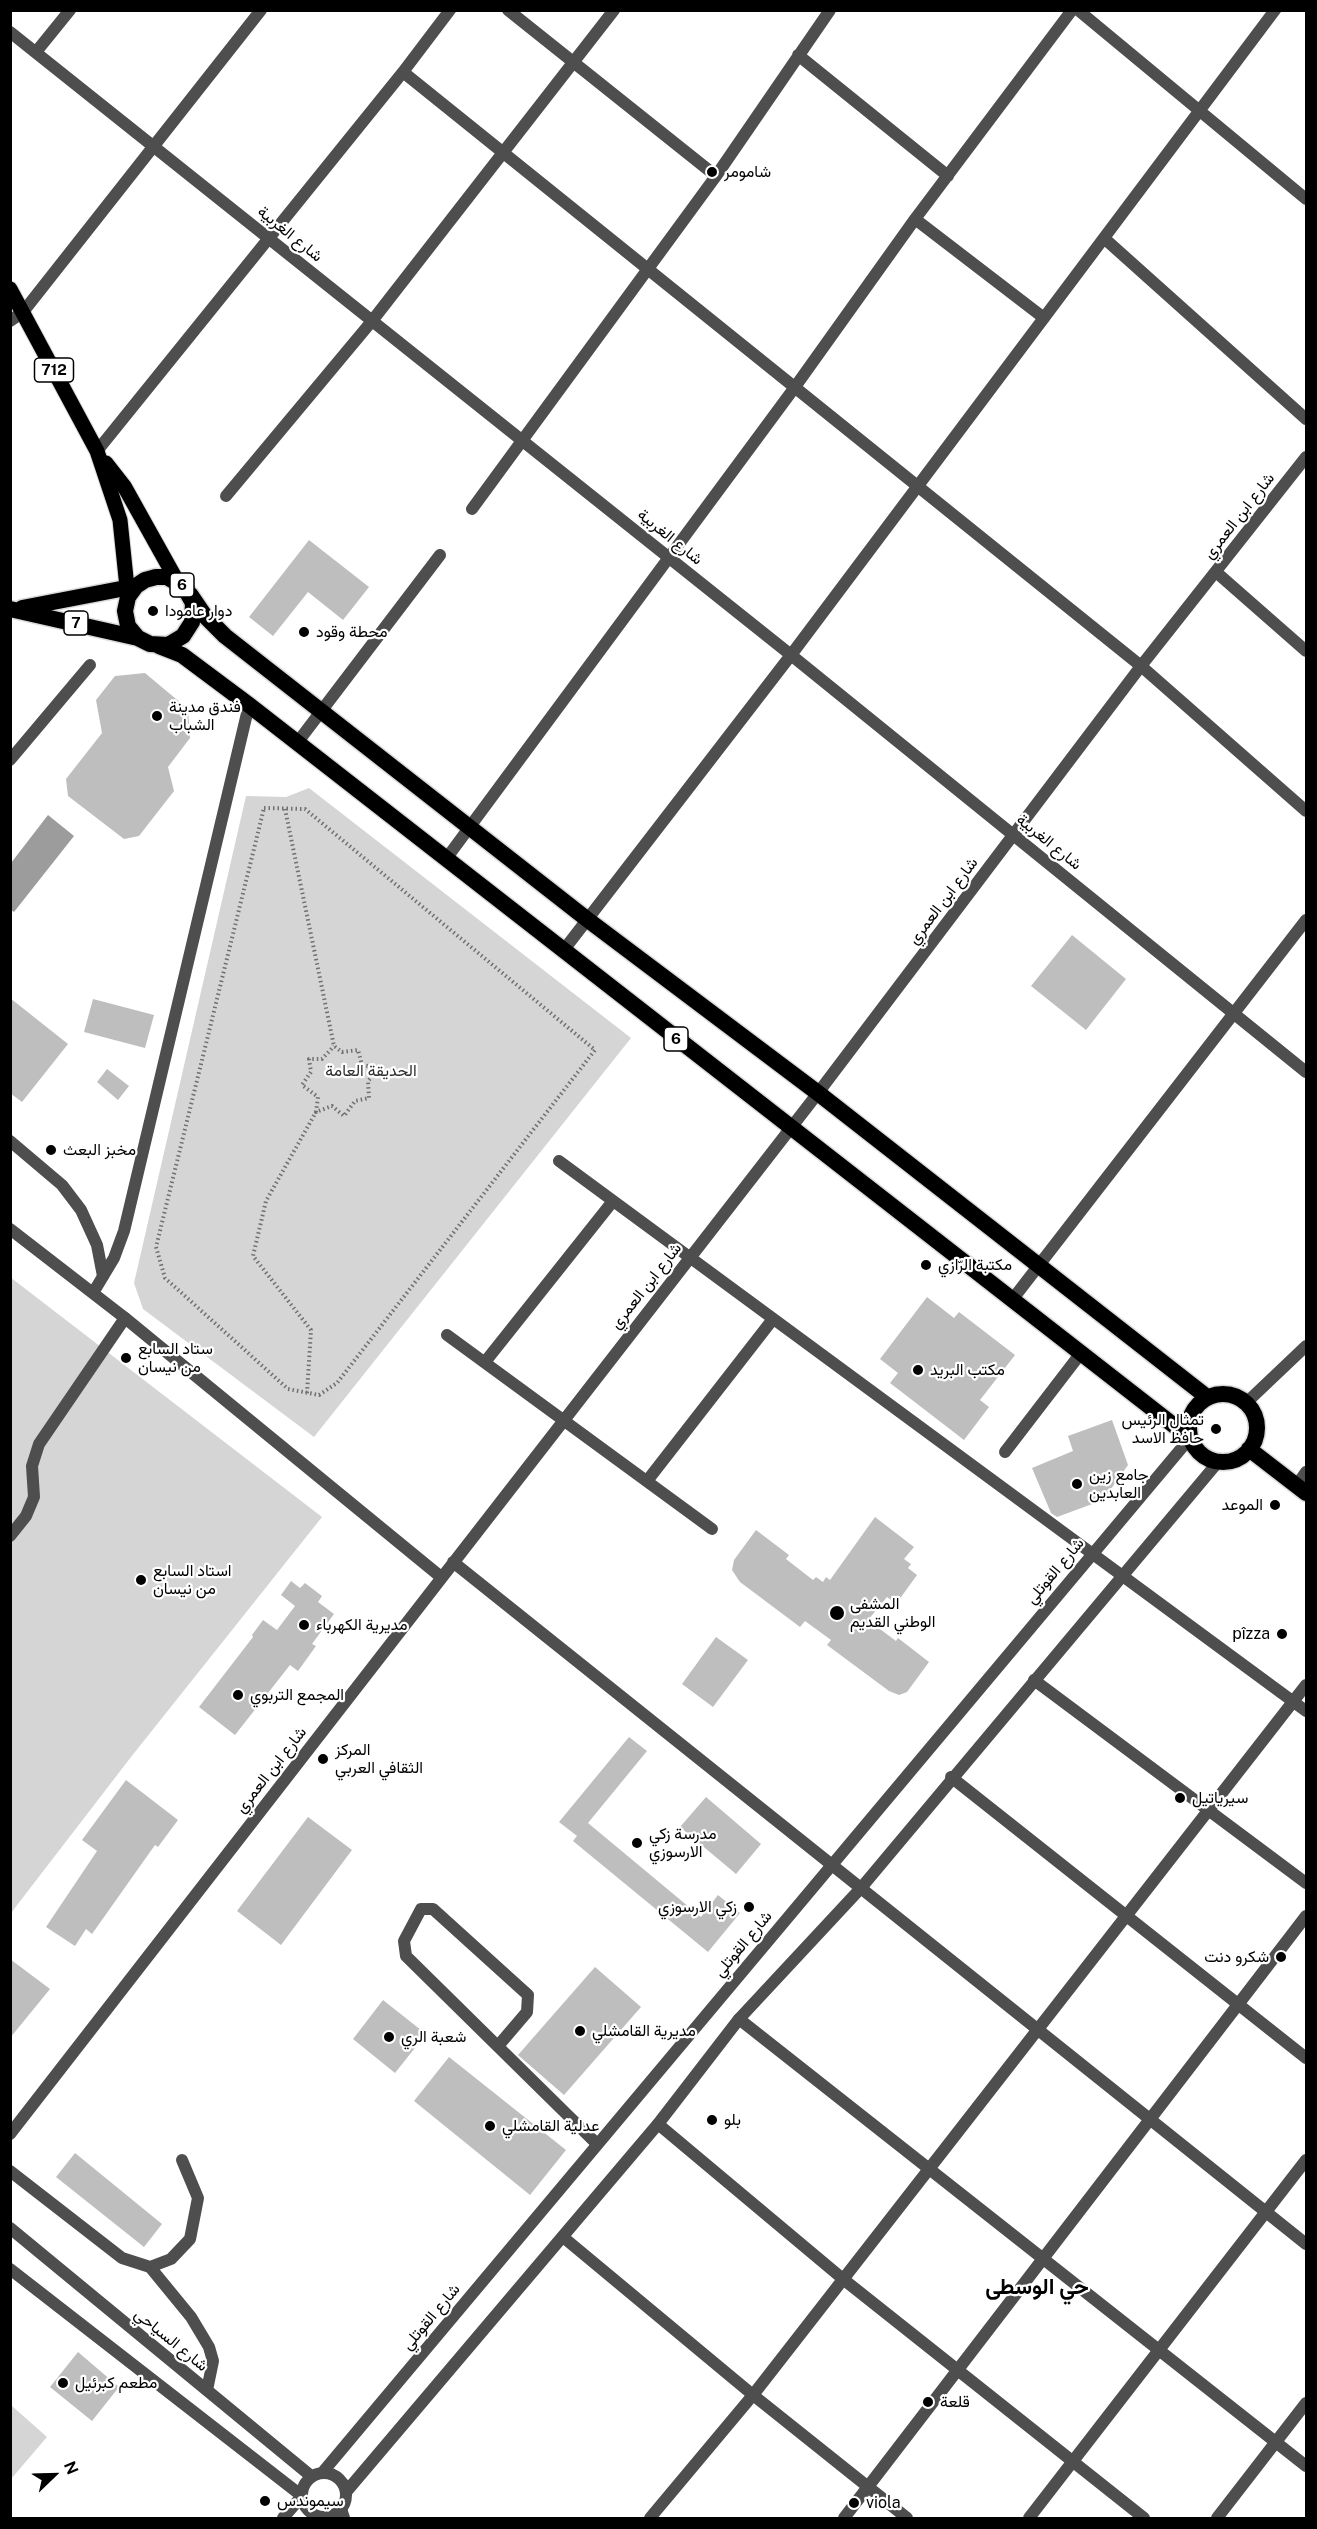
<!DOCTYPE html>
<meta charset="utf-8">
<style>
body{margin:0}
#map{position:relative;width:1317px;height:2529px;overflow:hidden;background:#fff;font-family:"Public Sans",sans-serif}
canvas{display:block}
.frame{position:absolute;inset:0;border:12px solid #000;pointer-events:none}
.north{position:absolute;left:24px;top:2445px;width:60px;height:60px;-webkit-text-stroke:4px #fff;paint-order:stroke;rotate:67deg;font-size:16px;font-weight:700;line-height:24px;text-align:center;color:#000}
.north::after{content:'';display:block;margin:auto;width:21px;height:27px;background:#000;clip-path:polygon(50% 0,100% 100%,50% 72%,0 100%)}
</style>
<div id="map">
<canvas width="1317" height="2529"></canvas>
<div class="frame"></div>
<div class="north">N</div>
</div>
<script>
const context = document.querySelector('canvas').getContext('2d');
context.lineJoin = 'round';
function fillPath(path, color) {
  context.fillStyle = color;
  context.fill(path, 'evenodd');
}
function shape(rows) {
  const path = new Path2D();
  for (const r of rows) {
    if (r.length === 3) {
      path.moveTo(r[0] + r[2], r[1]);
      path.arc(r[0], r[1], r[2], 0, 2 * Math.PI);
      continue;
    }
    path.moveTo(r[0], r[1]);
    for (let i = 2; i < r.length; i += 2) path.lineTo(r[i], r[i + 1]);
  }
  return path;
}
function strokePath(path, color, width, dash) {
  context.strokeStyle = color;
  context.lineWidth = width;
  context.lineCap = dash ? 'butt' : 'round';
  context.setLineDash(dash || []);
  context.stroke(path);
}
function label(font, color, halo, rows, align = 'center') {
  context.font = font + ' "Public Sans",Vazirmatn,sans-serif';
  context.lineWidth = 4.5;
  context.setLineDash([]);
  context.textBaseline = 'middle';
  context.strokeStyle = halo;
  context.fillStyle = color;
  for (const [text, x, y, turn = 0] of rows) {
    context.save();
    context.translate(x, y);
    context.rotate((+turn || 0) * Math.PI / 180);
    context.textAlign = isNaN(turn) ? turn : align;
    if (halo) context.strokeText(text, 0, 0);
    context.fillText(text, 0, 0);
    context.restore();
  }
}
fillPath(shape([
 [309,788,631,1038,314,1437,143,1309,134,1283,246,796,286,797],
 [10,1277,322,1517,131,1757,11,1913],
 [12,2406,47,2437,11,2479,10,2408]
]), '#d5d5d5');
fillPath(shape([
 [48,815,74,836,14,912,11,910,11,863]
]), '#9c9c9c');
fillPath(shape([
 [309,540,369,587,343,620,308,592,273,636,249,617],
 [145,673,188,709,190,738,168,767,174,791,139,836,124,839,68,796,66,779,102,733,96,700,115,676],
 [1072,935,1126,979,1086,1030,1031,986],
 [10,998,68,1044,22,1102,10,1093],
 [93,999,154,1015,145,1048,84,1032],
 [107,1069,129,1086,118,1100,97,1082],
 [927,1297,954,1318,959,1312,1015,1355,980,1400,989,1407,964,1440,890,1383,898,1373,880,1359],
 [1112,1420,1128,1465,1103,1500,1057,1517,1051,1513,1032,1468,1073,1451,1068,1436],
 [875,1517,914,1547,904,1559,911,1564,908,1568,917,1575,896,1604,887,1597,868,1620,896,1641,898,1638,929,1662,907,1692,899,1695,889,1691,827,1645,831,1640,805,1621,800,1627,740,1582,732,1570,734,1560,756,1530,789,1555,786,1559,813,1580,816,1577,823,1582,826,1577,830,1580],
 [291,1581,300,1588,305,1583,322,1596,318,1602,334,1614,312,1644,316,1646,298,1671,290,1665,235,1735,199,1707,253,1637,252,1635,263,1620,277,1630,295,1606,281,1595],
 [716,1637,748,1660,713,1707,682,1684],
 [629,1737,647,1751,588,1823,701,1917,718,1895,740,1913,708,1952,573,1841,577,1836,559,1822],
 [126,1780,178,1820,158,1847,155,1845,92,1934,86,1929,75,1946,46,1927,97,1851,82,1840],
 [706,1797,761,1844,736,1874,680,1827],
 [308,1817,352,1850,281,1945,237,1911],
 [10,1959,50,1989,10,2038],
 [595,1967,641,2007,564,2095,518,2055],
 [383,2000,426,2034,395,2073,353,2039],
 [449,2057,566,2150,530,2195,414,2101],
 [75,2153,162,2224,144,2247,56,2177],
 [78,2352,119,2387,92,2421,50,2387]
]), '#bebebe');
const primary = shape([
 [10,289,97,451,120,520,128,597],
 [106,463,124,486,177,581]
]);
const trunk = shape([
 [190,594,205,616,225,636,588,920,818,1093,1207,1397],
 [22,608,136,586],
 [10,609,138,638,150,644,168,645,183,636,192,622,193,603,184,587,167,577,156,577,145,580,136,586,128,597,125,611,128,626,138,638],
 [159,646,182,655,249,705,1190,1438],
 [1223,1428,34],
 [1249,1449,1306,1493]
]);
strokePath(primary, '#dbdbdb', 17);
strokePath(trunk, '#dbdbdb', 19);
strokePath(shape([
 [264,808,305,809,595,1050,337,1383,319,1395,288,1389,165,1278,156,1247,264,808],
 [285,809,334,1046,342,1052,358,1050,362,1065,379,1068,368,1081,369,1098,355,1101,344,1116,332,1106,316,1112,318,1097,302,1085,311,1072,309,1059,322,1059,334,1046],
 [307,1393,311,1330,253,1256,266,1201,316,1112]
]), '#707070', 4, [1.5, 3]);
strokePath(shape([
 [10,1141,62,1185,81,1210,97,1245,103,1276],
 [1005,1452,1081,1353],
 [10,1536,26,1516,34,1497,32,1466,39,1444,125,1318],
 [498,2046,527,2012,528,1995,433,1909,421,1909,404,1941,406,1956,597,2144],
 [10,2171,122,2258,150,2267,171,2259,190,2239,198,2198,182,2160],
 [150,2267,191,2317,209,2347,213,2361,207,2390]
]), '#4e4e4e', 12);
strokePath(shape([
 [508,10,716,176],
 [1078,10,1306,199],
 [10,32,791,655,1306,1072],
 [36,52,70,10],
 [798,55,948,176],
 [403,72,1141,666,1306,811],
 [915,219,1044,318],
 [1105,239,1306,419],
 [10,321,23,312,261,10],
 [97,451,403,72,450,10],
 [226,496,372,321,614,10],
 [472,509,716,176,830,10],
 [1216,572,1306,651],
 [297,743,440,555],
 [446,859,795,387,915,219,1072,10],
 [563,951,791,655,1275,10],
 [559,1161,1306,1711],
 [10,1229,125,1318,441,1577],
 [93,1293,114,1258,124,1231,249,705],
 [1012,1300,1306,920],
 [447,1335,712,1529],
 [485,1362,613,1201],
 [1246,1403,1306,1346],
 [647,1481,773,1319],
 [1297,1485,1306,1472],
 [453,1562,1306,2244],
 [1034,1680,1306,1883],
 [951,1777,1306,2058],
 [739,2019,1306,2466],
 [658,2124,843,2279,1144,2518],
 [10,2134,818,1093,1141,666,1306,457],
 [563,2237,753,2395,907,2518],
 [341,2509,344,2518],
 [650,2518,753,2395,1306,1685],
 [844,2518,1306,1916],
 [1029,2518,1306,2160],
 [1217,2518,1306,2403]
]), '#4e4e4e', 12);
strokePath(shape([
 [10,760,90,665],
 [10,2228,311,2476],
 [10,2269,302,2496,283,2518],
 [324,2495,22],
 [322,2473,1190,1438],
 [346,2492,658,2124,739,2019,861,1888,1218,1462]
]), '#4e4e4e', 12);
strokePath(primary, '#000', 15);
strokePath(trunk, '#000', 16);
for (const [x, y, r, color] of [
 [712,172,6,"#000"],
 [153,611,6,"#000"],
 [304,632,6,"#000"],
 [157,716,6,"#000"],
 [51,1150,6,"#000"],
 [926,1265,6,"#000"],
 [126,1358,6,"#000"],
 [918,1370,6,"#000"],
 [1216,1429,6,"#000"],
 [1077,1484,6,"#000"],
 [1275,1505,6,"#000"],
 [141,1580,6,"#000"],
 [837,1613,8,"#000"],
 [304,1625,6,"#000"],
 [1282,1634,6,"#000"],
 [238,1695,6,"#000"],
 [323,1759,6,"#000"],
 [1180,1798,6,"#000"],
 [637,1843,6,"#000"],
 [749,1907,6,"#000"],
 [1281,1957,6,"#000"],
 [580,2031,6,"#000"],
 [389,2037,6,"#000"],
 [712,2120,6,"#000"],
 [490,2126,6,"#000"],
 [63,2383,6,"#000"],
 [928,2402,6,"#000"],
 [265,2501,6,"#000"],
 [854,2503,6,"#000"]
]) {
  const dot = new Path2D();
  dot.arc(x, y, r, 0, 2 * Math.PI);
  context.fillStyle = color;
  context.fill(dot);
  strokePath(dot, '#fff', 2);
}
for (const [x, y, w] of [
 [54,370,39],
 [182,585,24],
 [76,623,24],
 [676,1039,24]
]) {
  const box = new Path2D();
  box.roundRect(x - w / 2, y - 12, w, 24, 4.5);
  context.fillStyle = '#fff';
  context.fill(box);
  strokePath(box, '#000', 1.5);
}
label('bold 15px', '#000', null, [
 ["712",54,370],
 ["6",182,585],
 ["7",76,623],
 ["6",676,1039]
]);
label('16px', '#000', '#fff', [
 ["شامومر",724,172],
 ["دوار عامودا",165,611],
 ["محطة وقود",316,632],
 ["فندق مدينة",169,707],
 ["الشباب",169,725],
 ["مخبز البعث",63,1150],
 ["مكتبة الرّازي",938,1265],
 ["ستاد السابع",138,1349],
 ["من نيسان",138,1367],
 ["مكتب البريد",930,1370],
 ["تمثال الرئيس",1204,1420,"right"],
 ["حافظ الاسد",1204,1438,"right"],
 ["جامع زين",1089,1475],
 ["العابدين",1089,1493],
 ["الموعد",1263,1505,"right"],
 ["استاد السابع",153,1571],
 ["من نيسان",153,1589],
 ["المشفى",850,1604],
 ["الوطني القديم",850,1622],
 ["مديرية الكهرباء",316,1625],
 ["pîzza",1270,1634,"right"],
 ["المجمع التربوي",250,1695],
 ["المركز",335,1750],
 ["الثقافي العربي",335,1768],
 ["سيرياتيل",1192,1798],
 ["مدرسة زكي",649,1834],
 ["الارسوزي",649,1852],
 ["زكي الارسوزي",737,1907,"right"],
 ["شكرو دنت",1269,1957,"right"],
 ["مديرية القامشلي",592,2031],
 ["شعبة الري",401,2037],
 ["بلو",724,2120],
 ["عدلية القامشلي",502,2126],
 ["مطعم كبرئيل",75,2383],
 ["قلعة",940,2402],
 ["سيموندس",277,2501],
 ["viola",866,2503]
], 'left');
label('16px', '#000', '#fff', [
 ["شارع الغربية",290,234,39],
 ["شارع ابن العمري",1239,516,-52],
 ["شارع الغربية",670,537,39],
 ["شارع الغربية",1049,842,39],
 ["شارع ابن العمري",943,901,-53],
 ["شارع ابن العمري",646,1286,-52],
 ["شارع القوتلي",1055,1571,-50],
 ["شارع ابن العمري",271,1770,-52],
 ["شارع القوتلي",743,1944,-50],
 ["شارع القوتلي",431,2317,-50],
 ["شارع السياحي",171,2340,39]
]);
label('16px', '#2c2c2c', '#fff', [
 ["الحديقة العامة",371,1071]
]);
label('bold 22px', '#000', '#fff', [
 ["حي الوسطى",1037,2287]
]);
</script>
